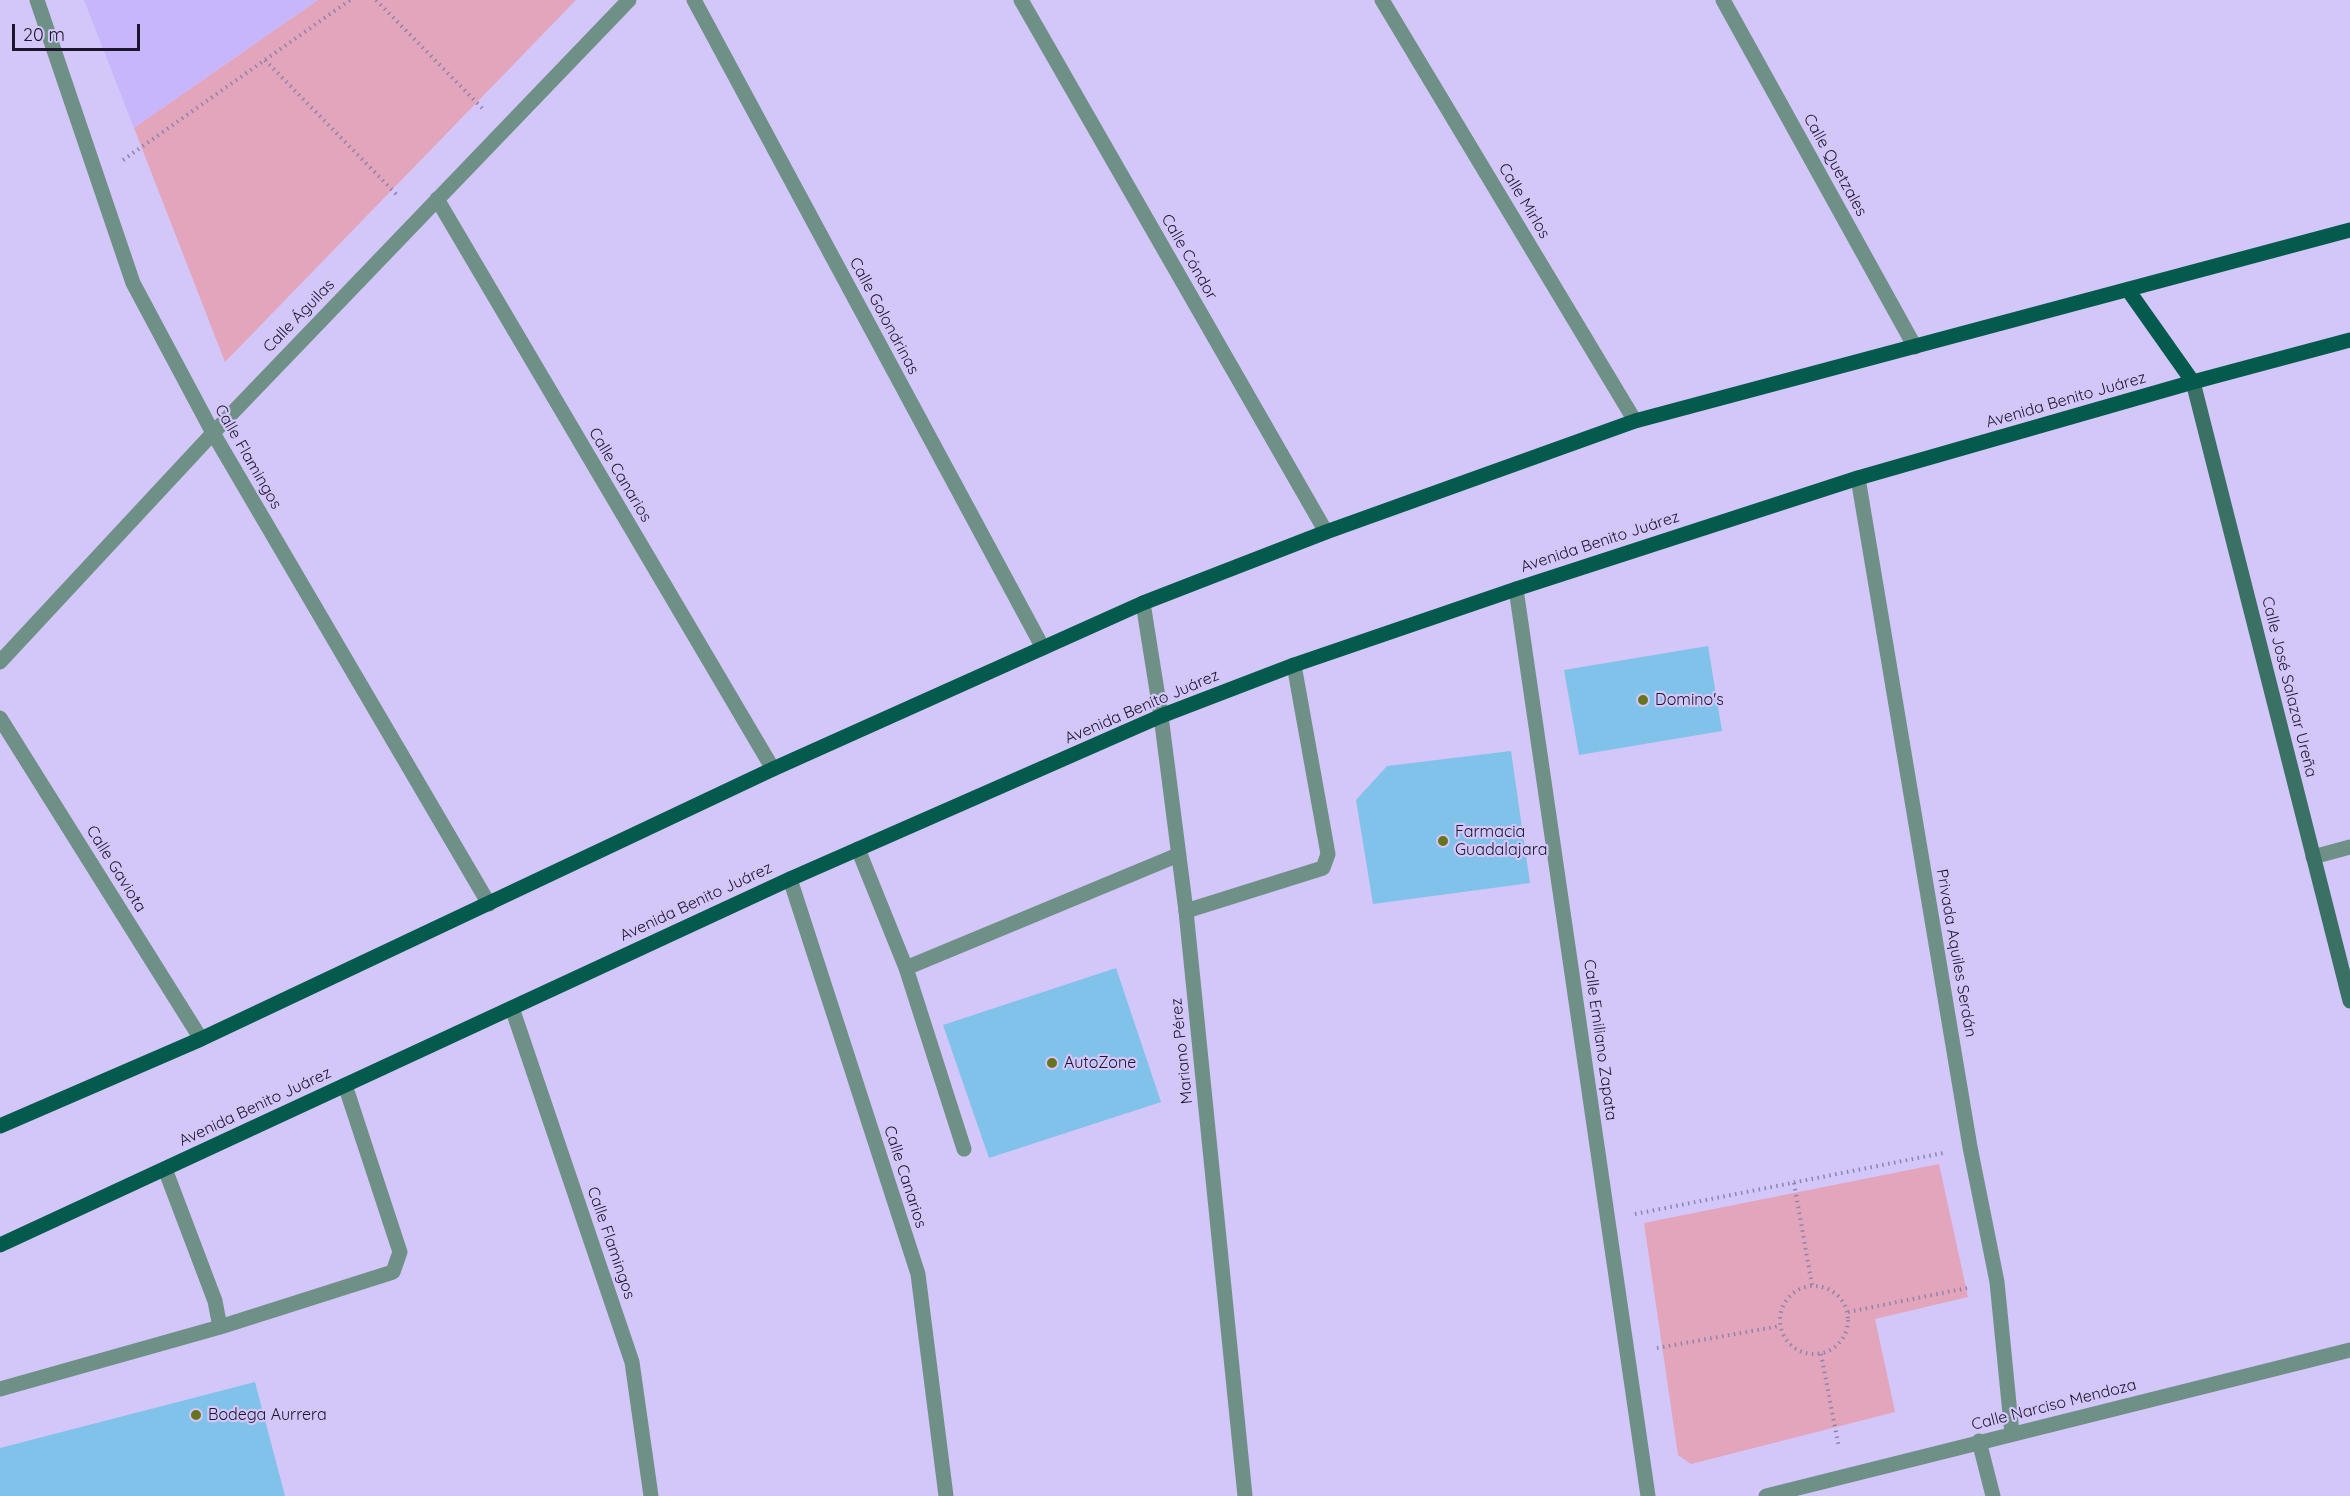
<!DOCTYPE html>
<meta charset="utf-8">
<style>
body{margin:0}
#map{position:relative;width:2350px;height:1496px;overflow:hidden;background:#d3c6f8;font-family:Quicksand,sans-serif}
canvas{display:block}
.scale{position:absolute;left:12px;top:24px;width:128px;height:27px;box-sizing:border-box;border:3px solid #1c152b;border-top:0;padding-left:8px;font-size:18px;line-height:21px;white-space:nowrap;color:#1c152b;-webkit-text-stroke:4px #d3c6f8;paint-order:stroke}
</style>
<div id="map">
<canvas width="2350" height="1496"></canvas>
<div class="scale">20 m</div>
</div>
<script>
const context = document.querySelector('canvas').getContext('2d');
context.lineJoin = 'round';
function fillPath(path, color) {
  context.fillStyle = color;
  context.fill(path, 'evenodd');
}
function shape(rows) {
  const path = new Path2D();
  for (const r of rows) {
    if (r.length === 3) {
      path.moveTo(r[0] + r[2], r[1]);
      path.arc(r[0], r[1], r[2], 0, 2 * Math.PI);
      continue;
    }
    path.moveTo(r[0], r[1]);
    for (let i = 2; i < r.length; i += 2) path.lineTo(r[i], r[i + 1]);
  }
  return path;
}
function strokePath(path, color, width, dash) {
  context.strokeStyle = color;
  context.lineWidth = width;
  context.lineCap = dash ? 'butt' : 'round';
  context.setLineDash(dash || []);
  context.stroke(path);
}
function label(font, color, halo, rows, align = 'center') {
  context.font = font + ' Quicksand,sans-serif';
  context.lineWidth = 4.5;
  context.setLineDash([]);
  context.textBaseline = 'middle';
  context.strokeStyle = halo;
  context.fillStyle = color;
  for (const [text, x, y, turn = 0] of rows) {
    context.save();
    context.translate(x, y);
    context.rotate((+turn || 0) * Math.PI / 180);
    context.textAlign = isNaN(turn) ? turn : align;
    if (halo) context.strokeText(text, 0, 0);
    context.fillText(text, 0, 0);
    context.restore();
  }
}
fillPath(shape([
 [84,0,318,0,134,128]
]), '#c8b6fb');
fillPath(shape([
 [318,0,576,0,225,362,134,128],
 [1939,1164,1968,1297,1875,1319,1895,1412,1691,1464,1678,1455,1644,1223]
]), '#e3a5bb');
fillPath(shape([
 [1708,646,1722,731,1579,755,1564,670],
 [1511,751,1530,883,1373,904,1356,800,1387,766],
 [1116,968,1161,1102,989,1158,943,1025],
 [255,1382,285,1496,0,1496,0,1448]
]), '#81c2ea');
strokePath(shape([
 [376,0,483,109],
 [265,60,399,197],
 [123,160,350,0],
 [1794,1183,1812,1285],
 [1635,1214,1943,1153],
 [1814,1320,34],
 [1848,1312,1967,1288],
 [1657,1348,1780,1326],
 [1821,1354,1839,1448]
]), '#8f84ac', 4, [1.5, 4.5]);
strokePath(shape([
 [858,849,906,968],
 [1186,911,1323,868,1328,854,1294,665],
 [964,1149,906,968,1178,855],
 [165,1169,215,1301,220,1327,393,1272,400,1252,345,1085],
 [0,1389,220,1327]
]), '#6e9086', 15);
strokePath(shape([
 [37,0,133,283,213,433,489,904],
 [694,0,1043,648],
 [1021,0,1326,532],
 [1382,0,1635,421],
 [1723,0,1915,347],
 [437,199,773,769],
 [1858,478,1970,1147,1997,1282,2012,1434],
 [1516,589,1648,1496],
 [1143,603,1161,716,1186,911,1245,1496],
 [0,662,213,433,629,0],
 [0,718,201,1039],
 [2313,857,2350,847],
 [790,879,918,1274,946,1496],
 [512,1008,632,1362,651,1496],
 [1979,1441,1993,1496],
 [1766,1496,2350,1350]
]), '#6e9086', 15);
strokePath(shape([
 [2193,382,2350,1001]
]), '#3b7164', 15);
strokePath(shape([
 [2128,290,2193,382],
 [0,1126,201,1039,773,769,1143,603,1326,532,1635,421,2350,230],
 [0,1245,790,879,1161,716,1294,665,1516,589,1858,478,2193,382,2350,340]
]), '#045a4c', 15);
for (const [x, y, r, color] of [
 [1643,700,6,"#68731d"],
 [1443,841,6,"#68731d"],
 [1052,1063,6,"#68731d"],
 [196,1415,6,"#68731d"]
]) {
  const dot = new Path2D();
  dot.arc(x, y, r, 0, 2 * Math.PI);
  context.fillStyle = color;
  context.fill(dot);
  strokePath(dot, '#d3c6f8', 2);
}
label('16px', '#1c152b', '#d3c6f8', [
 ["Calle Quetzales",1835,165,61],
 ["Calle Mirlos",1524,201,59],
 ["Calle Cóndor",1189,257,60],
 ["Calle Águilas",299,316,-46],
 ["Calle Golondrinas",884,316,62],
 ["Avenida Benito Juárez",2066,400,-16],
 ["Calle Flamingos",248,457,60],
 ["Calle Canarios",620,475,59],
 ["Avenida Benito Juárez",1600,542,-18],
 ["Calle José Salazar Ureña",2289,687,76],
 ["Avenida Benito Juárez",1142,707,-23],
 ["Calle Gaviota",116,869,58],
 ["Avenida Benito Juárez",696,902,-25],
 ["Privada Aquiles Serdán",1956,953,80],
 ["Calle Emiliano Zapata",1600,1040,82],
 ["Mariano Pérez",1182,1051,-96],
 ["Avenida Benito Juárez",255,1107,-25],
 ["Calle Canarios",905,1177,72],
 ["Calle Flamingos",611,1243,71],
 ["Calle Narciso Mendoza",2054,1405,-14]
]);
label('16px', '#1c152b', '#d3c6f8', [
 ["Domino's",1655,700],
 ["Farmacia",1455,832],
 ["Guadalajara",1455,850],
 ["AutoZone",1064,1063],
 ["Bodega Aurrera",208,1415]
], 'left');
</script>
